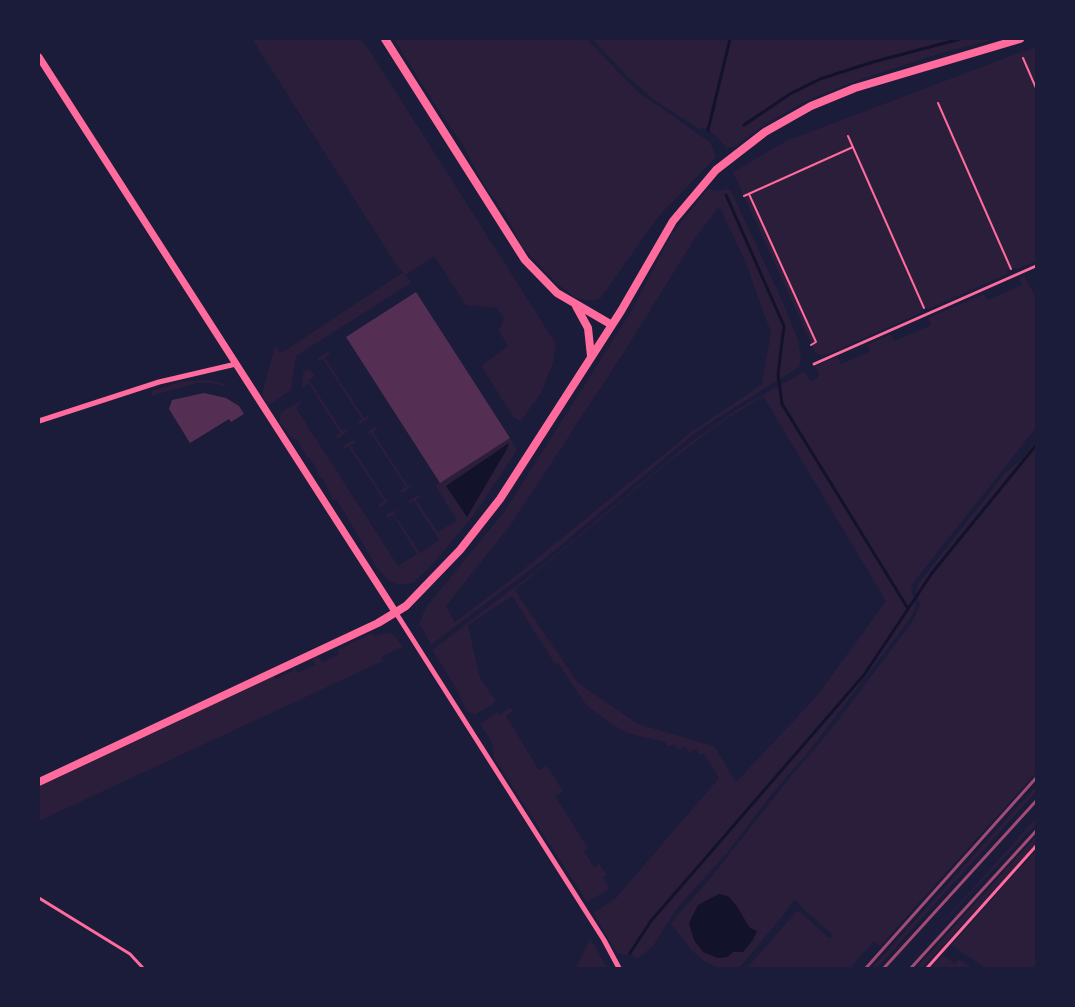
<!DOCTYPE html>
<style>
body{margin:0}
#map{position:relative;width:1075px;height:1007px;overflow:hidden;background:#1b1b3a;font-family:"DM Sans",sans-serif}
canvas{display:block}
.frame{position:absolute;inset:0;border:40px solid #1b1b3a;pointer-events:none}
</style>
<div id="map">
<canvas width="1075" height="1007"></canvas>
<div class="frame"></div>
</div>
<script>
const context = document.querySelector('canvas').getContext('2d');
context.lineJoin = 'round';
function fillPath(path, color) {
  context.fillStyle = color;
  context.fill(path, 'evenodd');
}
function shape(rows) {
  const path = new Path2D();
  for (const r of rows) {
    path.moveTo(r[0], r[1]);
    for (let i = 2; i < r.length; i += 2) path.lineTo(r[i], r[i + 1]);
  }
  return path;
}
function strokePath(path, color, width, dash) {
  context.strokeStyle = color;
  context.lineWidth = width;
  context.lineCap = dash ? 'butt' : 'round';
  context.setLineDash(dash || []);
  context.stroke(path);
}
fillPath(shape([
 [252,39,361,39,371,53,556,344,553,363,541,393,521,421,514,418,481,366,508,346,499,331,504,319,497,308,466,305,434,256,406,275,411,283,296,356,291,390,268,406,262,394,275,346,281,353,402,273,406,275,397,266],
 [394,39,587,39,638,92,710,142,716,157,658,217,600,299,589,301,574,297,556,283,522,247,508,219,481,180,463,145,433,102],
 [592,39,995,39,938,54,853,82,804,102,766,124,734,147,727,148,715,135,705,128,699,129,653,99,627,76],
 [1036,48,1036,261,1017,269,1013,268,1008,270,1007,274,929,309,926,307,921,309,920,313,829,354,821,355,815,352,733,172,786,141,1021,52],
 [708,188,715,191,728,189,731,191,782,300,798,340,801,358,799,367,697,431,547,557,431,645,421,626,418,626,426,607,504,512,632,310,671,235],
 [718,208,721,210,745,261,771,333,762,384,690,433,508,582,455,622,446,606,512,523,626,349,694,240],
 [1025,277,1036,298,1036,428,913,583,911,590,916,605,912,616,810,750,771,795,728,852,678,907,653,946,637,959,630,953,624,955,617,953,593,913,616,898,719,778,703,753,700,755,696,749,689,753,685,746,678,750,674,744,668,747,665,742,630,734,613,725,587,706,558,663,555,664,512,596,468,625,480,678,496,701,492,705,476,714,467,712,456,688,432,650,536,571,686,446,736,410,805,371,810,381,817,378,819,374,815,366,837,357,841,364,870,352,867,345,891,334,894,341,931,325,928,318,984,294,987,300,1022,285,1019,278],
 [763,396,886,601,816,697,736,782,714,746,638,724,578,683,515,590,670,461,723,421],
 [327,352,331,354,325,358,364,418,370,414,369,418,360,424,357,423,362,419,323,359,317,362,318,358],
 [306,369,310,370,315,376,309,380,342,431,348,428,347,432,338,438,335,437,340,433,309,384,302,387,303,374],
 [207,380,226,384,225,386,210,383,197,383,151,396,152,391,183,381],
 [299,402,302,403,296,408,398,566,417,554,393,515,387,518,387,514,399,509,394,514,420,553,439,540,414,501,409,504,409,501,418,495,422,496,416,500,438,532,457,520,435,485,510,438,517,450,473,516,432,565,413,583,398,585,387,579,377,568,337,500,333,500,323,479,317,475,318,472,310,458,307,458,297,440,293,439,279,422,281,412],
 [374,427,378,428,373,432,408,486,414,484,403,493,400,491,406,487,371,433,364,435],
 [353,440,357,442,351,446,386,500,392,498,381,507,378,505,384,501,349,447,343,449,343,446],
 [1036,441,1036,773,880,946,874,941,850,968,747,968,796,912,800,912,829,938,833,935,804,910,796,900,791,903,781,918,739,968,716,967,704,961,692,951,671,924,675,918,708,881,792,775,829,732,912,622,920,605,916,592,918,584,1006,472,1020,461],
 [736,905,749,927,733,952,727,957,718,958,703,952,694,940],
 [372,633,374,636,389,633,395,636,403,647,381,657,383,661,39,821,39,787,274,676,276,679,293,671,292,668,295,667,298,673,315,665,312,659,318,656,322,662,338,655,337,650],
 [510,707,513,711,506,716,539,770,547,766,563,791,555,796,588,848,584,851,594,867,599,864,607,875,603,878,610,889,587,902,494,758,492,742,480,724,497,712,499,715],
 [1036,786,1036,792,877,968,872,968],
 [1036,818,1036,824,901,968,942,923],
 [1036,836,1036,844,946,943,922,968,916,968],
 [1036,850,1036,968,985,968,951,945],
 [590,939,600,955,607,968,576,968],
 [943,955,955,964,958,959,972,968,930,968]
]), '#2a1e3b');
fillPath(shape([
 [509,443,507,449,467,517,446,486],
 [719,894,728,896,736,905,749,927,757,931,753,940,743,952,733,952,727,957,718,958,703,952,694,940,689,923,698,905]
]), '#12122b');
strokePath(shape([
 [744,125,790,94,820,79,873,62,960,39],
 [708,130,730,39],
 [726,195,784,326,778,374,782,404,907,607],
 [630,953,651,921,864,675,932,573,1036,445]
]), '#12122b', 3);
fillPath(shape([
 [416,292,510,438,440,483,346,337],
 [204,393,226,398,239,406,244,414,231,422,229,419,190,443,169,409,172,400]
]), '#542f53');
strokePath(shape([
 [1023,58,1036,88],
 [938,103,1011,269],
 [848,136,924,308],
 [749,194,816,342,811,345],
 [744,196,853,147]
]), '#ff6b9d', 2);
strokePath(shape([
 [814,364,1036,266],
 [39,898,130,954,143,968],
 [927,968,1036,846]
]), '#ff6b9d', 3);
strokePath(shape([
 [39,421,159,382,236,364],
 [396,613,604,940,619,968]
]), '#ff6b9d', 5);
strokePath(shape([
 [39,57,396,613]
]), '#ff6b9d', 7);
strokePath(shape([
 [385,39,525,260,557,293,612,325],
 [576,306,588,328,591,356],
 [39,782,378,623,406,606,460,550,500,499,621,311,673,221,716,170,765,132,811,106,855,88,1020,39]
]), '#ff6b9d', 8);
strokePath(shape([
 [866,968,1036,778],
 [884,968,1036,801],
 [911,968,1036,831]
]), '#a44b75', 3);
</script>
